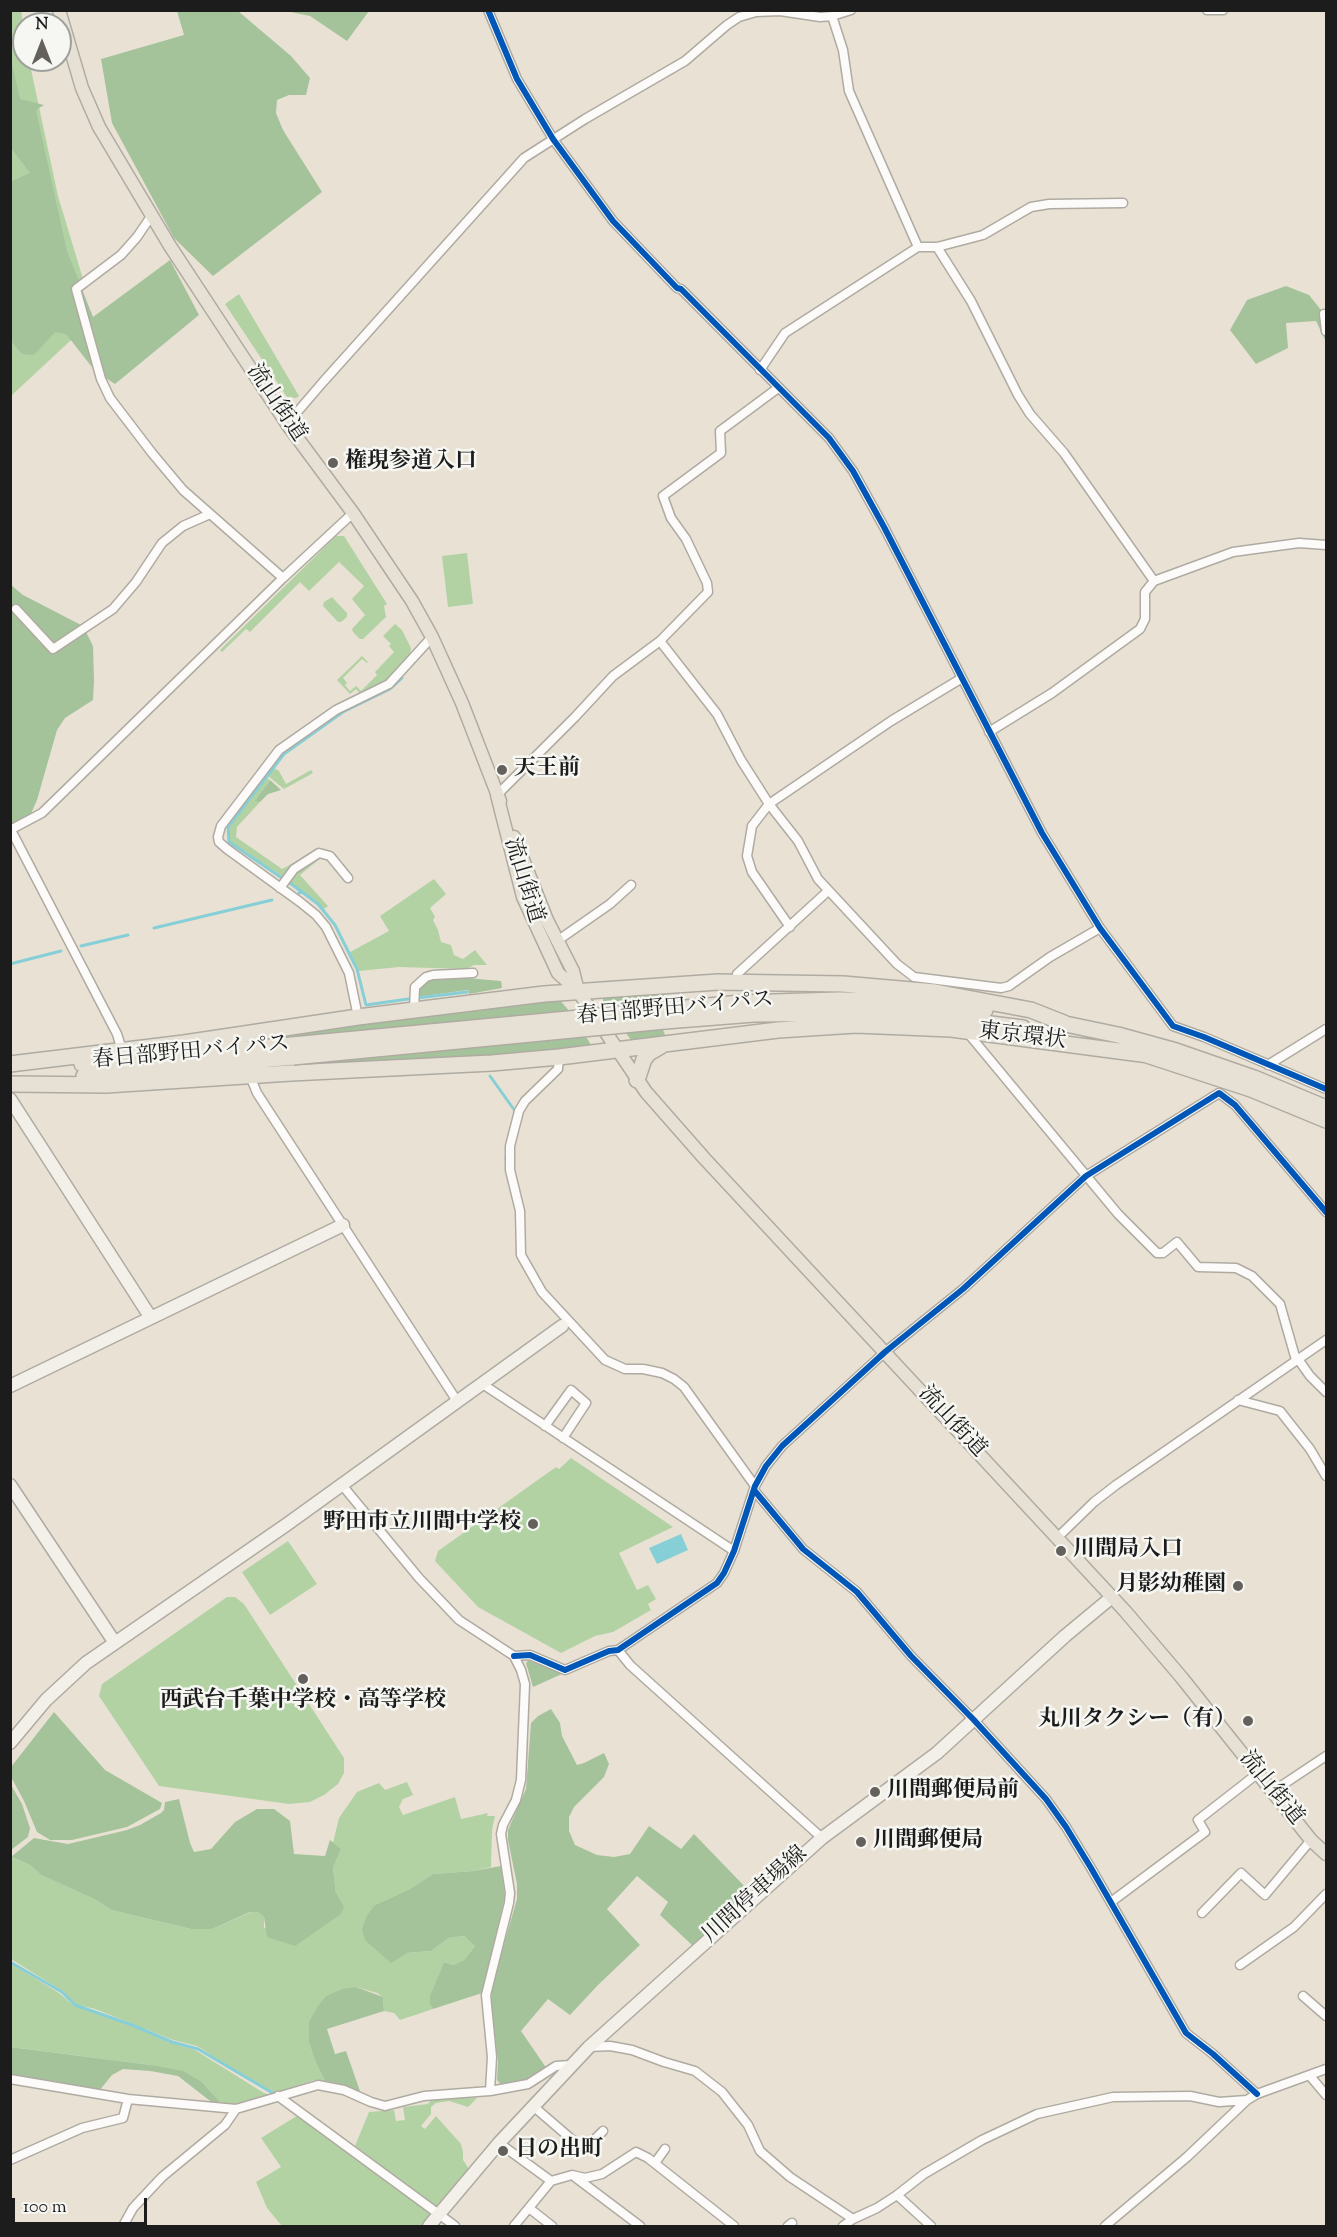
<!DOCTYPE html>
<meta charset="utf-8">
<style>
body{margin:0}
#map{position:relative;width:1337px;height:2237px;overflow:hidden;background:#e9e2d4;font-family:"Sorts Mill Goudy",serif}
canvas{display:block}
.frame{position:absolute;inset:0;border:12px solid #1c1c1c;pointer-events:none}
.north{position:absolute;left:12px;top:12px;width:60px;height:60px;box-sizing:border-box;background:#f6f6f2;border:2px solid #9f9f9c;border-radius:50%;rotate:0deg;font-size:16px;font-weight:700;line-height:24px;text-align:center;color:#1c1c1c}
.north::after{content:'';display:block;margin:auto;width:21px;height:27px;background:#64615c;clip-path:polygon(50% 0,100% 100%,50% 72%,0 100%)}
.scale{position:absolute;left:12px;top:2198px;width:135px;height:27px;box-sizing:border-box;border:3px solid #1c1c1c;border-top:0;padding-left:8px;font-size:18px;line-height:21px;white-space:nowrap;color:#1c1c1c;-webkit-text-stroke:4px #f6f6f2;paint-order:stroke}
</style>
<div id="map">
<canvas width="1337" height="2237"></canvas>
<div class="frame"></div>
<div class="north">N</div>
<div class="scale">100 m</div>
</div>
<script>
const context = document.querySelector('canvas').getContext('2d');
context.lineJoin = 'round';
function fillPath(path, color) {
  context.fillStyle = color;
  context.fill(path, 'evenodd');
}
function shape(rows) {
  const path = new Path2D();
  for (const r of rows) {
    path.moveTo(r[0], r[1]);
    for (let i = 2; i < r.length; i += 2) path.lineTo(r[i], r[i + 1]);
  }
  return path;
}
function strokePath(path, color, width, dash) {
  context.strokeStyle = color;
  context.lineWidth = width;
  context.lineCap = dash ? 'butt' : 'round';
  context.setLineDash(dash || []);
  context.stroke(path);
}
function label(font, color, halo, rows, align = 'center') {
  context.font = font + ' "Sorts Mill Goudy","Noto Serif JP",serif';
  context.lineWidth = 5;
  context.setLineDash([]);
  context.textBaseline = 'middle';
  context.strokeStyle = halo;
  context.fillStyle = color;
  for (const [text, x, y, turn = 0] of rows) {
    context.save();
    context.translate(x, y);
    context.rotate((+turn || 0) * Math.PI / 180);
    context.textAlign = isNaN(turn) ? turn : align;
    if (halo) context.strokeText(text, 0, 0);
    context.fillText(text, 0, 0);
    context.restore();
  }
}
fillPath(shape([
 [21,10,24,30,24,60,29,60,58,196,83,279,72,286,84,328,11,396,10,11],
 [239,294,299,396,296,398,287,397,225,304],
 [336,536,344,536,387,604,384,606,386,617,363,639,360,639,353,632,352,629,365,615,352,599,364,586,339,562,309,591,300,582,250,632,246,629,222,652,220,650],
 [467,553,473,604,448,607,442,556],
 [332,597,347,613,347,617,341,622,338,622,323,606,324,602],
 [395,624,402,630,411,648,410,654,386,682,360,694,356,689,350,694,337,680,362,656,368,662,367,663,362,659,343,678,347,683,345,685,350,691,356,686,361,691,377,675,375,672,394,652,389,646,391,644,383,636],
 [274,768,279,771,286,784,311,770,313,773,284,789,268,776],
 [267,778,270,780,256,800,260,802,237,827,236,837,282,869,303,858,304,860,289,869,283,877,230,842,228,828],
 [316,860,317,861,300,875,328,906,324,909,287,880,293,872],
 [434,879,446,894,430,908,435,917,433,920,438,930,441,942,451,945,454,955,463,959,475,950,487,965,474,965,466,969,399,967,359,971,350,952,389,931,380,916],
 [571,1458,673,1527,619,1553,637,1590,648,1585,656,1599,648,1604,651,1610,613,1632,595,1636,561,1653,478,1607,435,1561,438,1551,556,1467,559,1469],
 [288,1541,317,1584,270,1615,242,1572],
 [227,1597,235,1597,244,1604,344,1758,344,1773,338,1784,324,1795,310,1802,289,1804,159,1786,99,1696,102,1684],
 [407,1782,413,1795,403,1799,399,1807,403,1815,455,1797,461,1819,488,1813,487,1816,495,1816,492,1830,491,1867,473,1871,433,1874,408,1890,375,1905,407,1953,431,1951,449,1938,464,1936,475,1946,464,1960,453,1965,444,1962,430,1997,430,2004,433,2009,400,2020,394,2013,384,2011,383,1997,377,1993,356,1987,309,2022,309,2043,316,2063,325,2081,314,2080,275,2093,237,2072,197,2046,173,2040,95,2009,74,2004,64,1992,11,1959,10,1857,30,1865,39,1873,96,1900,111,1910,191,1929,212,1929,251,1912,258,1912,264,1917,264,1928,336,1893,333,1868,341,1849,333,1843,339,1818,357,1792,379,1783,385,1790],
 [10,1963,59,1993,73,2005,145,2031,168,2042,195,2050,264,2093,271,2095,239,2104,223,2105,202,2082,151,2065,11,2047],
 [433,2098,477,2098,468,2107,449,2101,436,2103,431,2107,431,2114,421,2126,425,2129,436,2116,461,2144,463,2152,463,2160,469,2169,436,2209,355,2146,369,2112,394,2110,396,2121,405,2120,403,2107,428,2104],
 [300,2114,435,2213,423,2226,282,2226,267,2208,256,2182,281,2167,261,2138]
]), '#b2d2a4');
fillPath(shape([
 [177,11,238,11,291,56,310,78,306,95,289,95,277,100,276,113,283,130,322,192,213,276,174,238,112,123,101,59,184,35],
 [369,11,347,41,310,16,286,11],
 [11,59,20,99,44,105,36,110,67,251,93,317,170,260,199,315,115,384,95,371,66,334,55,332,34,355,22,354,11,341,10,182,30,173,11,148],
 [1286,286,1309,295,1326,316,1326,342,1316,321,1286,323,1288,348,1256,364,1230,330,1247,300],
 [11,585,23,595,83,626,93,646,94,680,93,700,65,718,57,730,37,800,26,825,11,828],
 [270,780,281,790,268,794,260,802,255,801],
 [467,978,501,981,502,988,469,994,468,990,417,997,419,986,426,980],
 [671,991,663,996,660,1004,609,1009,603,1002,603,995],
 [558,998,571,1013,296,1039,293,1033],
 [662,1027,665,1035,669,1038,633,1042,624,1031],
 [585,1035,593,1048,451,1061,296,1067,297,1064],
 [530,1659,544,1664,562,1674,533,1687,526,1663],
 [551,1709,560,1723,562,1736,577,1765,584,1763,604,1753,609,1764,604,1777,574,1807,569,1817,569,1831,575,1845,597,1855,614,1857,630,1854,649,1826,681,1849,694,1834,751,1893,693,1946,660,1915,668,1902,637,1876,607,1909,640,1945,598,1985,570,2015,548,1999,521,2031,547,2069,522,2084,502,2086,497,2080,498,2061,491,2004,492,1986,517,1899,517,1884,508,1840,508,1830,526,1789,531,1723,538,1716],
 [54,1712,105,1770,162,1803,160,1809,127,1827,72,1840,50,1840,37,1832,24,1801,11,1777,11,1767],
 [10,1783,22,1804,30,1828,28,1837,11,1850],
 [179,1799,190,1843,194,1852,211,1849,235,1822,257,1809,274,1809,290,1821,294,1854,325,1856,330,1840,341,1849,333,1868,336,1893,344,1907,341,1914,295,1946,267,1937,264,1917,258,1912,250,1912,212,1929,191,1929,111,1910,96,1900,40,1874,30,1865,11,1857,34,1838,68,1844,127,1830,140,1825,161,1813,164,1810,165,1802],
 [501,1866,505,1897,482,1993,433,2009,430,2004,430,1996,444,1962,453,1965,464,1960,475,1946,464,1936,449,1938,431,1951,407,1953,391,1963,365,1940,362,1930,366,1917,375,1905,408,1890,433,1874,473,1871],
 [356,1987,383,1997,384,2011,327,2029,335,2054,346,2051,361,2094,336,2083,325,2081,316,2063,309,2043,309,2022,318,2006,326,1996,343,1989],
 [10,2047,151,2065,183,2071,202,2082,223,2105,214,2104,178,2076,150,2071,123,2069,112,2075,99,2091,11,2076]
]), '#a4c39b');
fillPath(shape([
 [681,1534,688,1550,657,1564,649,1548]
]), '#87cfd7');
strokePath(shape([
 [282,878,229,842,228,827,284,754,343,712,390,689,402,678],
 [287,881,302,892],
 [299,893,302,892,318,904,335,925,357,969,366,1005,408,999],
 [154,928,272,900],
 [81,946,128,935],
 [10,964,61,951],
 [417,998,467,992],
 [490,1076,515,1111],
 [506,1158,509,1181],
 [10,1962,62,1992,75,2005,132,2025,172,2042,198,2049,276,2095]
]), '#87cfd7', 3);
const street = shape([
 [488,10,517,79,553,139,613,221,677,288,681,289,829,438,853,471,884,527,1042,833,1100,928,1173,1026,1204,1037,1326,1089],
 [1207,10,1223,10],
 [832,16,843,50,849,91,918,247],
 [152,215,137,237,121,255,76,289,101,379,110,398,152,453,183,490,283,578],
 [937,247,971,301,1018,395,1030,414,1064,453,1154,581],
 [1326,314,1324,314,1326,331],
 [760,370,785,333,918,247,937,247,983,235,1031,207,1049,204,1123,203],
 [287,424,323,382,524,158,585,119,685,61,727,25,739,17,756,12,780,11,820,17,832,16,851,10],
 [16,609,53,649,113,609,136,582,162,543,183,526,210,514],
 [660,641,717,714,741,760,769,804,798,841,818,879,897,964,914,977,1001,988,1009,986,1050,957,1100,928],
 [989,732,1052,693,1140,629,1145,619,1145,592,1154,581,1233,552,1299,543,1326,545],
 [497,795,575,717,613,676,660,641,708,592,707,583,686,539,671,518,663,496,721,453,720,431,778,388],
 [10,830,42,813,283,578,353,513],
 [11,830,117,1034,122,1050],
 [280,888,294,869,319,853,330,856,348,878],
 [790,927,752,872,747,856,752,826,769,804,891,721,962,678],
 [557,941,610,904,631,885],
 [737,982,737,974,828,891],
 [414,1010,415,987,426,977,433,975,473,973],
 [358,1017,349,973,326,927,316,915,300,902,227,849,219,842,218,837,221,826,279,750,336,710,389,684,432,637],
 [967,1032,1118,1214,1157,1253,1163,1253,1177,1242,1198,1267,1236,1268,1252,1276,1280,1304,1296,1360],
 [559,1057,558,1069,525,1101,519,1111,510,1146,510,1170,520,1211,521,1255,542,1292,605,1360,625,1369,643,1369,662,1373,674,1379,684,1387,755,1486],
 [1268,1065,1326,1029],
 [250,1076,257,1093,457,1401],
 [1298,1359,1310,1376,1326,1392],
 [481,1383,734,1551],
 [1238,1400,1280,1411,1310,1449,1326,1476],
 [545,1426,571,1390,586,1403,563,1438],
 [342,1485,419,1578,459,1620,514,1656,521,1670,525,1684,521,1780,516,1800,503,1825,501,1834,510,1893,509,1903,486,1995,492,2057,490,2091],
 [754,1490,803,1549,857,1592,911,1656,973,1719,1046,1799,1066,1827,1091,1868,1186,2033,1213,2054,1257,2094],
 [1057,1538,1094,1502,1116,1485,1326,1340],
 [618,1650,630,1665,822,1838],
 [514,1656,530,1655,565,1670,609,1651,618,1650,717,1583,724,1573,734,1551,755,1486,766,1466,782,1446,885,1352,963,1289,1086,1176,1219,1093,1235,1105,1326,1212],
 [1272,1792,1326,1756],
 [1111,1902,1205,1832,1198,1820,1257,1774],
 [1202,1913,1241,1873,1265,1895,1311,1840],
 [1240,1965,1294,1927,1326,1894],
 [1303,1996,1326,2016],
 [589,2047,610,2046,632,2050,664,2062,695,2071,722,2092,748,2125,760,2151,790,2177,853,2219],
 [1310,2076,1326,2095],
 [10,2079,128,2099,236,2109,318,2085,344,2090,371,2102,385,2106,424,2096,490,2091,528,2084,556,2066,570,2065],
 [278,2096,455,2226],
 [533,2106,584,2150,603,2131],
 [499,2143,551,2181],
 [10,2160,82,2128,123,2118,128,2099],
 [655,2163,665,2149],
 [575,2177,640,2226],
 [897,2195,931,2226],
 [529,2208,552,2226],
 [123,2226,133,2208,162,2177,225,2125,236,2109],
 [514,2226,551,2181,572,2175,585,2178,602,2174,636,2152,648,2158,734,2226],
 [788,2226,792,2223],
 [843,2226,853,2219,877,2208,897,2195,924,2174,982,2140,1037,2114,1113,2097,1190,2096,1219,2102,1247,2100],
 [1105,2226,1187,2157,1247,2100,1257,2094,1326,2069]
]);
const secondary = shape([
 [10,1099,151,1318],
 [10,1386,343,1225],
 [10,1485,115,1643],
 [10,1743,46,1700,86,1663,286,1525,562,1326],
 [429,2226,499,2143,589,2047,822,1838,937,1753,1065,1636,1112,1597]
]);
const primary = shape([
 [59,10,82,88,99,127,170,246,287,424,353,513,412,601,432,637,462,703,500,801],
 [497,795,523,897,558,973,578,991,646,1092,704,1158,1125,1611,1182,1678,1311,1840,1326,1854],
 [514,837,547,920,573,971,578,991]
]);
const highway = shape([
 [664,1010,741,1003,839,1000,892,1001,985,1010],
 [665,1021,754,1014,868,1013,927,1016,1023,1028],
 [1056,1022,1118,1035,1176,1051,1254,1078,1326,1108],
 [1141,1053,1251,1089,1326,1120],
 [10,1064,184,1043,358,1017,544,994,718,982,843,984,935,992,1031,1010,1064,1023],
 [82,1064,292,1045],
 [84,1076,293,1057],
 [637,1080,644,1059,649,1053,661,1046],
 [10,1084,106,1085,291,1073,492,1063,559,1057,778,1030,856,1025,951,1029,1149,1055]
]);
strokePath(street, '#afaba2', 11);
strokePath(secondary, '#afaba2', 15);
strokePath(primary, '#afaba2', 15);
strokePath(highway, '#afaba2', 18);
strokePath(street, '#fcfbf9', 8);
strokePath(secondary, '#f3f0ea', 12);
strokePath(primary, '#e6e1d4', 12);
strokePath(highway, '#e6e1d4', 15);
const highwayBridge = shape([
 [292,1045,664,1010],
 [293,1057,665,1021]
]);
strokePath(highwayBridge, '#afaba2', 18, []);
strokePath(highwayBridge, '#e6e1d4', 15);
strokePath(shape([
 [488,10,517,79,553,139,613,221,677,288,681,289,829,438,853,471,884,527,1042,833,1100,928,1173,1026,1204,1037,1326,1089],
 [754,1490,803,1549,857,1592,911,1656,973,1719,1046,1799,1066,1827,1091,1868,1186,2033,1213,2054,1257,2094],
 [514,1656,530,1655,565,1670,609,1651,618,1650,717,1583,724,1573,734,1551,755,1486,766,1466,782,1446,885,1352,963,1289,1086,1176,1219,1093,1235,1105,1326,1212]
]), '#0057b8', 6);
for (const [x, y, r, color] of [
 [333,463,6,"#64615c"],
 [502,770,6,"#64615c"],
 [533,1524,6,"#64615c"],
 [1061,1551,6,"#64615c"],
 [1238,1586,6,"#64615c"],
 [303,1679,6,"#64615c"],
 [1248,1721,6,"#64615c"],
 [875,1792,6,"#64615c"],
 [861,1842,6,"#64615c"],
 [503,2151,6,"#64615c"]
]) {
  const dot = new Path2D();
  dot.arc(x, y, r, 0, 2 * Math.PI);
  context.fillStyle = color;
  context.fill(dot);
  strokePath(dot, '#f6f6f2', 2);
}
label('22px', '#1c1c1c', '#f6f6f2', [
 ["流山街道",275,404,56],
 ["流山街道",522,881,73],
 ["春日部野田バイパス",675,1010,-5],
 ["東京環状",1022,1038,7],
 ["春日部野田バイパス",191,1054,-5],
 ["流山街道",951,1423,47],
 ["流山街道",1270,1789,51],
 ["川間停車場線",756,1896,-42]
]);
label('bold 22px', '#1c1c1c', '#f6f6f2', [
 ["権現参道入口",345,463],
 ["天王前",514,770],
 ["野田市立川間中学校",521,1524,"right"],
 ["川間局入口",1073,1551],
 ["月影幼稚園",1226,1586,"right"],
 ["西武台千葉中学校・高等学校",303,1702,"center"],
 ["丸川タクシー（有）",1236,1721,"right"],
 ["川間郵便局前",887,1792],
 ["川間郵便局",873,1842],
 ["日の出町",515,2151]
], 'left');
</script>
